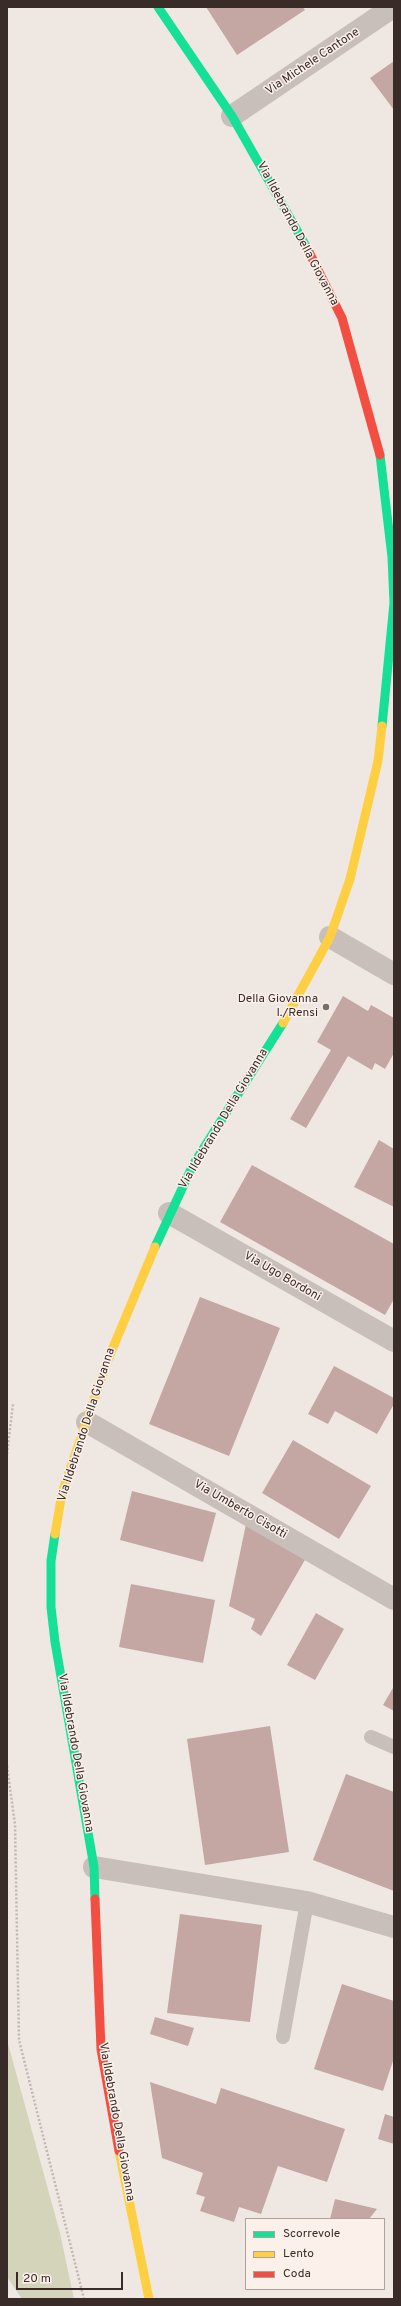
<!DOCTYPE html>
<style>
body{margin:0}
#map{position:relative;width:401px;height:2306px;overflow:hidden;background:#efe7e2;font-family:Overpass,sans-serif}
canvas{display:block}
.frame{position:absolute;inset:0;border:8px solid #392b28;pointer-events:none}
.legend{position:absolute;left:245px;top:2218px;width:140px;height:72px;box-sizing:border-box;background:#fbf1ea;border:1px solid #ada29c;margin:0;padding:5px 7px;list-style:none;font-size:12px;color:#392b28}
.legend li{display:flex;align-items:center;gap:8px;height:20px}
.legend b{width:20px;border:1px solid #ada29c}
.scale{position:absolute;left:16px;top:2272px;width:107px;height:18px;box-sizing:border-box;border:2px solid #392b28;border-top:0;padding-left:5px;font-size:12px;line-height:14px;white-space:nowrap;color:#392b28;-webkit-text-stroke:3px #fbf1ea;paint-order:stroke}
</style>
<div id="map">
<canvas width="401" height="2306"></canvas>
<div class="frame"></div>
<ul class="legend">
<li><b style="height:5px;background:#16e098"></b>Scorrevole</li>
<li><b style="height:5px;background:#ffcf43"></b>Lento</li>
<li><b style="height:5px;background:#f24e42"></b>Coda</li>
</ul>
<div class="scale">20 m</div>
</div>
<script>
const context = document.querySelector('canvas').getContext('2d');
context.lineJoin = 'round';
function fillPath(path, color) {
  context.fillStyle = color;
  context.fill(path, 'evenodd');
}
function shape(rows) {
  const path = new Path2D();
  for (const r of rows) {
    path.moveTo(r[0], r[1]);
    for (let i = 2; i < r.length; i += 2) path.lineTo(r[i], r[i + 1]);
  }
  return path;
}
function strokePath(path, color, width, dash) {
  context.strokeStyle = color;
  context.lineWidth = width;
  context.lineCap = dash ? 'butt' : 'round';
  context.setLineDash(dash || []);
  context.stroke(path);
}
function label(font, color, halo, rows, align = 'center') {
  context.font = font + ' Overpass,sans-serif';
  context.lineWidth = 3;
  context.setLineDash([]);
  context.textBaseline = 'middle';
  context.strokeStyle = halo;
  context.fillStyle = color;
  for (const [text, x, y, turn = 0] of rows) {
    context.save();
    context.translate(x, y);
    context.rotate((+turn || 0) * Math.PI / 180);
    context.textAlign = isNaN(turn) ? turn : align;
    if (halo) context.strokeText(text, 0, 0);
    context.fillText(text, 0, 0);
    context.restore();
  }
}
fillPath(shape([
 [7,2040,60,2233,74,2299,22,2299,7,2277]
]), '#d4d4bb');
fillPath(shape([
 [206,7,303,7,305,10,237,55],
 [394,61,394,110,370,78],
 [343,996,368,1011,371,1005,394,1018,394,1053,385,1069,375,1063,372,1070,348,1056,306,1128,290,1119,331,1050,317,1042],
 [379,1140,394,1149,394,1207,354,1187],
 [252,1165,394,1244,394,1299,385,1315,220,1222],
 [200,1297,280,1328,229,1456,149,1424],
 [334,1366,394,1398,394,1404,377,1434,335,1411,328,1424,308,1414],
 [293,1440,371,1486,339,1539,262,1493],
 [132,1491,216,1513,203,1562,120,1540],
 [246,1524,306,1558,261,1636,251,1629,255,1619,229,1606],
 [131,1584,215,1600,203,1663,119,1647],
 [316,1613,344,1629,315,1680,287,1665],
 [394,1686,394,1711,383,1705],
 [270,1726,289,1852,205,1865,187,1739],
 [346,1774,394,1792,394,1891,313,1860],
 [180,1914,262,1925,250,2022,167,2013],
 [342,1984,394,2001,394,2058,383,2091,314,2069],
 [155,2017,194,2028,188,2046,150,2034],
 [150,2082,216,2104,221,2088,345,2129,327,2182,278,2166,261,2214,239,2207,234,2222,200,2211,205,2197,196,2194,203,2173,162,2158],
 [385,2114,394,2117,394,2144,378,2139],
 [335,2199,377,2209,369,2219,330,2219]
]), '#c4a7a3');
strokePath(shape([
 [7,1454,13,1404],
 [7,1766,15,1825,19,2040,84,2299]
]), '#c1b7b3', 2.5, [2, 2]);
strokePath(shape([
 [371,1737,394,1747],
 [283,2037,307,1902]
]), '#c8bfbb', 14);
strokePath(shape([
 [232,116,393,7],
 [330,937,394,974],
 [169,1213,394,1341],
 [87,1422,394,1599],
 [94,1867,307,1902,394,1927]
]), '#c8bfbb', 22);
strokePath(shape([
 [158,7,232,116,307,248],
 [380,455,392,557,394,603,382,726],
 [155,1247,193,1165,283,1023],
 [55,1534,51,1561,51,1607,55,1642,94,1867,95,1899]
]), '#16e098', 9);
strokePath(shape([
 [283,1023,330,937,350,879,378,761,382,726],
 [55,1534,62,1493,107,1362,155,1247],
 [119,2151,149,2299]
]), '#ffcf43', 9);
strokePath(shape([
 [307,248,342,318,380,455],
 [95,1899,101,2049,119,2151]
]), '#f24e42', 9);
for (const [x, y, r, color] of [
 [326,1007,4,"#796d69"]
]) {
  const dot = new Path2D();
  dot.arc(x, y, r, 0, 2 * Math.PI);
  context.fillStyle = color;
  context.fill(dot);
  strokePath(dot, '#fbf1ea', 1.5);
}
label('12px', '#392b28', '#fbf1ea', [
 ["Via Michele Cantone",313,62,-34],
 ["Via Ildebrando Della Giovanna",297,234,62],
 ["Via Ildebrando Della Giovanna",224,1119,-59],
 ["Via Ugo Bordoni",282,1277,30],
 ["Via Ildebrando Della Giovanna",87,1425,-72],
 ["Via Umberto Cisotti",240,1510,30],
 ["Via Ildebrando Della Giovanna",75,1753,80],
 ["Via Ildebrando Della Giovanna",116,2122,80]
]);
label('12px', '#392b28', '#fbf1ea', [
 ["Della Giovanna",318,1000],
 ["I./Rensi",318,1014]
], 'right');
</script>
